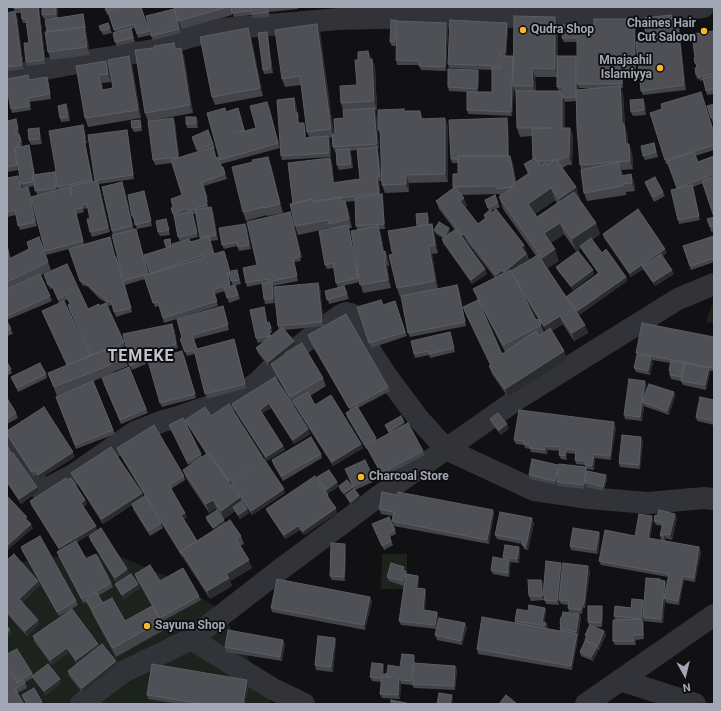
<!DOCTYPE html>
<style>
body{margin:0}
#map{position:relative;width:721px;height:711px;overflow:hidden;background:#111113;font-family:Roboto,sans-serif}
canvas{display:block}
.frame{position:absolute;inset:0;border:8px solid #a2a7b4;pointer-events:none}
.north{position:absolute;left:665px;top:655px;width:40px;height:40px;-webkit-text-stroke:3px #0d0c0e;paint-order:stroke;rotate:172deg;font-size:11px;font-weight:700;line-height:16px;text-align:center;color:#a2a7b4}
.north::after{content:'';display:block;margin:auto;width:14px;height:18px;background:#a2a7b4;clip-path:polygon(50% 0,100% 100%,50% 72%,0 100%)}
</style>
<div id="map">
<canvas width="721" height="711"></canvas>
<div class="frame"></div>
<div class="north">N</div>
</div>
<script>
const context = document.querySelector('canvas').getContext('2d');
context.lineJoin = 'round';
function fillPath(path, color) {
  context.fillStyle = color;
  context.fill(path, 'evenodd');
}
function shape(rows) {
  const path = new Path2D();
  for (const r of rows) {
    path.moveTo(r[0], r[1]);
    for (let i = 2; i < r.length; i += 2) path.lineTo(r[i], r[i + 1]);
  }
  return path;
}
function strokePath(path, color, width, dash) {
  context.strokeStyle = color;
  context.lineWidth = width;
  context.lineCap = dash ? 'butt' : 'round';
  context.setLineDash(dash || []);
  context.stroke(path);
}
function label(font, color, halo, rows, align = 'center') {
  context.font = font + ' Roboto,sans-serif';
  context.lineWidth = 3.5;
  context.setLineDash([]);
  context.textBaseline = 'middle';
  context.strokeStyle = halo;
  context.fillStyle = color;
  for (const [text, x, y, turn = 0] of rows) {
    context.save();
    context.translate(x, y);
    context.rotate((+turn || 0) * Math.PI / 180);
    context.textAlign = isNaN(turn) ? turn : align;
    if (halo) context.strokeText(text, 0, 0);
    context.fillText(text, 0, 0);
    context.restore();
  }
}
fillPath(shape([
 [714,300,714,323,706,322],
 [382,554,407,554,407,589,381,589],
 [117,555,166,576,219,609,268,691,271,704,7,704,7,564,60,556]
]), '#1c231d');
strokePath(shape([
 [7,76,14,75,92,60,154,50,189,37,223,29,339,19,374,18,617,16,666,13,703,7],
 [7,440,42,491,73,475,135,432,163,421,181,416,237,397,258,382,271,369,316,333,341,315,346,313,351,314,353,317,361,331,369,349,386,375,418,418,446,449,534,490,589,498,648,503,704,498,714,499],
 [191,639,273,689,304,704],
 [620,680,695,704],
 [81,704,123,672,191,639,281,569,379,496,519,398,678,299,714,284],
 [586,704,714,615]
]), '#323338', 22);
fillPath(shape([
 [14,7,39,7,46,64,27,66,26,62,29,43,26,23,23,23,22,19,21,13,16,13],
 [42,7,57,7,58,18,83,14,84,19,90,55,51,60,48,52,47,32,53,19,44,19,42,15],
 [105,7,141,7,150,35,138,38,135,28,131,29,135,42,117,46,115,42,115,32,109,14,107,15],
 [174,7,251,7,252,15,234,17,232,13,232,15,181,29],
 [251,7,298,7,298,9,269,12,270,17,253,18,252,14],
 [7,13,17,16,24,69,7,71],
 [176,13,181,33,153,40,151,36],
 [671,15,673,23,678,23,679,27,686,90,643,95,641,91,636,45,636,73,623,73,623,88,621,88,623,94,625,126,627,132,628,144,632,153,633,169,622,170,623,176,631,174,634,182,635,191,626,192,626,195,587,201,584,193,581,170,580,165,576,101,565,102,565,101,565,128,570,128,573,136,572,165,568,165,562,168,576,187,580,199,579,199,596,223,600,234,592,240,602,253,626,277,627,281,579,315,585,325,588,333,574,341,563,324,552,331,564,351,567,360,508,397,492,374,489,366,490,365,466,315,463,307,478,300,473,289,495,278,467,242,466,242,485,269,487,274,472,284,443,243,442,239,443,238,436,234,434,230,451,233,455,230,439,209,436,201,453,188,453,187,458,174,458,163,452,163,451,159,508,122,509,156,510,156,513,164,516,182,528,174,524,164,533,159,532,136,520,137,517,128,516,94,514,89,512,116,468,114,467,110,467,92,449,91,448,87,478,70,479,74,478,92,492,92,492,70,449,68,448,64,507,23,508,28,506,56,513,56,558,25,558,56,577,60,577,42,564,42,562,38,577,27,594,26,636,24,636,42,646,40],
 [535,77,557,77,557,87,559,91,563,90,563,96,536,91],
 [578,85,579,88,594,88,578,90],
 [499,194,500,196,499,197,503,209,536,256,529,260,524,245,491,211,500,207,498,203,485,200,489,211,484,215,485,218,478,224,465,207,467,206,462,195],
 [555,200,557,203,537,217,535,214],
 [564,234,576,251,581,248,582,250,598,273,566,297,547,268,559,261,551,243],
 [524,296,538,319,536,320],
 [478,300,505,352,502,354],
 [541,323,546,331,544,332,541,325],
 [396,20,397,23,448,27,446,71,421,70,419,65,397,65,396,60,396,46,392,46,390,42],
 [108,23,112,33,103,35,99,26],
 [248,28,251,36,263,96,215,105,212,97],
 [714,31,714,94,707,95,703,80,700,81,699,79,697,79,696,75,697,67,695,63,695,58],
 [267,32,268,36,273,73,264,74,263,70],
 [320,32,334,135,335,134,344,118,343,110,341,103,357,85,358,60,368,51,375,67,377,110,375,110,376,112,379,148,377,148,378,151,382,181,379,181,380,194,382,194,383,198,385,229,379,229,381,234,384,251,385,251,388,259,389,266,387,266,391,288,363,293,360,282,338,287,336,283,334,268,327,269,325,265,330,228,298,235,295,226,293,204,330,158,332,163,334,182,360,179,357,150,350,151,351,153,353,168,339,170,337,165,336,152,335,152,333,147,332,137,329,138,330,140,331,157,282,160,281,156,294,98,296,103,297,112,299,116,299,123,305,127,306,138,309,137,307,132,301,85,285,87,282,79],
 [355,201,356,226,358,230,356,264,349,228,352,228,348,210,345,202],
 [174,43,176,49,184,56,193,113,148,121,145,113,154,48],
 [129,56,132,64,141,118,88,127,85,118,76,66,106,61,109,69,111,82,102,83,103,90,113,88],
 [30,80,48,81,51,99,29,102,31,110,12,113,11,109],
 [645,103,646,115,633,116,631,112],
 [714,104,714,122,713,123,707,106],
 [269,106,280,148,221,164,220,160,226,112,238,108,245,131,256,128],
 [68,109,70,121,61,122,60,118],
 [405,111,420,111,423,119,448,126,448,182,409,183,409,192,385,193,382,185,381,135,378,129],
 [7,117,8,121,17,123,19,133,17,134,21,138,22,146,20,146,20,147,30,149,35,175,54,172,57,190,59,190,57,187,56,171,83,125,84,129,87,143,85,143,93,181,95,181,128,134,134,179,99,184,110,232,92,237,90,232,90,219,88,208,83,209,84,212,76,214,84,244,110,237,115,257,118,261,123,278,113,235,112,231,124,187,134,229,136,229,137,233,149,275,150,275,144,255,166,248,164,240,170,239,172,247,201,239,196,213,193,214,198,237,180,241,178,237,174,218,173,214,173,207,182,195,172,163,155,165,153,160,173,118,175,122,179,158,198,152,192,137,208,130,215,148,213,149,216,158,222,168,223,167,227,179,204,186,208,202,207,202,208,207,211,207,213,211,218,240,210,241,214,254,224,251,230,273,238,274,241,284,233,286,230,277,229,278,231,287,237,290,240,299,229,303,225,291,215,294,218,306,164,323,159,306,155,307,145,279,125,285,132,312,116,317,112,305,108,306,106,302,100,299,88,287,82,285,69,249,46,255,45,251,37,195,35,186,23,188,21,184,16,151,15,151,18,170,7,172],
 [198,121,198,128,187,128,186,124],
 [141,124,142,131,134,132,132,128],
 [40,132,42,144,31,145,29,140],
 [714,133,714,150,695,156,698,162,714,156,714,231,711,232,710,227,714,217,703,183,693,187,700,220,679,224,678,220,677,188,668,164,666,164,665,160],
 [654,143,658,157,645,160,643,156],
 [271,165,283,213,267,216,267,215,246,221,243,212],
 [7,178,20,180,22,189,30,192,37,226,20,230,16,215,7,217],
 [645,182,663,192,665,196,654,202,646,186],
 [145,195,152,226,137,229,134,220,132,216],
 [292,216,302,258,300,258,301,261,294,262,298,281,273,286,275,303,265,304,264,299,263,285,262,285,261,284,247,287,246,283],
 [429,217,429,224,434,232,438,253,432,254,438,289,457,285,459,289,466,326,410,337,408,333,401,296,400,297,397,288,393,255,392,252,417,226],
 [166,219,170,235,160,236,158,232],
 [245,224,247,228,251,249,239,251,237,246,224,249,222,245],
 [603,234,667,253,662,256,674,274,655,286,643,269,631,277,604,238],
 [714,236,714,262,691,270,683,246],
 [39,237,51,270,41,275,52,301,7,320,7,242,10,259,29,249],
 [556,267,594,274,573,290,558,271],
 [44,274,88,309,99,306,124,342,125,346,121,348,128,366,113,372,113,373,57,396,48,373,67,365,42,311,59,303,53,288,50,289],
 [68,299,70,304,68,305,69,309,90,356,62,302],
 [318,283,320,287,324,326,285,330,294,341,296,345,289,351,323,378,326,386,310,396,315,405,361,444,363,448,333,466,294,405,293,405,274,372,271,365,269,367,258,353,256,348,265,341,258,343,256,338,264,307,267,323,269,322,271,327,272,333,270,333,271,336,279,330,278,326],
 [344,286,349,299,329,304,325,291],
 [395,301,407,336,371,348,357,307,383,305],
 [224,310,229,330,194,339,197,349,235,343,247,388,207,399,195,354,187,356,180,339,182,338],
 [7,321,13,334,7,336],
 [174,328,178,348,143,356,146,364,132,370,124,351],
 [450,332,455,352,430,358,429,355,415,358,414,354],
 [308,335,388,387,390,391,358,408,377,440,389,434,385,425,405,425,423,451,425,455,383,477,367,448,366,449,347,417,346,413,350,410,309,340],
 [714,337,714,371,710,371,710,372,706,390,683,385,681,381,671,379,670,375,670,372,669,370,670,363,652,360,653,362,650,375,636,372,634,368,637,355,636,353],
 [184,355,196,398,162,407,160,403],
 [7,362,12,373,7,376],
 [129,367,148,413,121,424,103,382],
 [46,374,47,378,18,392,11,377],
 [275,377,308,429,310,434,294,444,271,408,262,413,285,450,267,461,233,408,232,404],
 [93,381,115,434,76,449,56,397],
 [647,385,645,393,674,392,675,396,669,415,644,406,642,421,625,419,624,415],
 [7,398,16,413,18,418,7,424],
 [714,400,714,425,697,421,696,417],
 [211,416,263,458,285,493,252,515,241,499,242,501,247,509,249,513,240,519,235,511,224,519,216,508,209,513,186,478,183,470,194,462,188,465,169,425,201,454,202,457,206,454,187,424,185,420],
 [490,419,509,428,501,435,492,424],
 [616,427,611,460,595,458,594,470,587,469,585,465,576,464,575,460,575,454,567,453,567,460,561,459,559,455,560,451,548,450,547,454,531,452,530,449,525,448,524,445,516,444,514,440],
 [7,431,75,457,39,479,36,474,33,476,7,436],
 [643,441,640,469,620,467,619,463],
 [7,445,12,454,39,491,21,504,7,483],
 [117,448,184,476,185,480,171,489,187,517,184,519,197,541,214,530,207,521,206,517,224,520,225,523,241,536,244,544,240,546,252,568,230,581,232,586,210,599,184,559,183,557,182,557,118,452],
 [321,454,322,458,283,481,273,464,272,460],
 [558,465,586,467,587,471,607,479,604,491,586,487,586,485,585,489,558,486,557,483,556,485,530,479,529,475],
 [345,469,373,477,375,481,355,490,359,495,361,499,352,506,347,499,346,497,340,490,339,486,353,487,354,489],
 [71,473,142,493,143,497,161,523,163,528,150,536,133,509,132,505,103,524,73,477],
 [317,477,339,486,327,494,330,499,329,500,337,513,304,535,300,530,285,539,268,513,266,509,319,481],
 [85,500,87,504,83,507,96,526,97,530,77,542,86,559,111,583,113,587,98,596,103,603,125,621,161,621,164,630,116,657,94,617,91,610,86,602,83,603,59,557,57,552,60,551,31,505,30,501],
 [379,509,493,510,494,514,489,544,394,526,392,521,393,516,381,514],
 [657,516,677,518,672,540,666,538,665,541,661,540,660,535,662,526,656,525,654,521],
 [653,520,650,538,699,547,701,552,695,582,684,580,679,605,666,603,665,600,663,623,644,621,643,618,643,620,644,623,644,639,636,640,636,645,615,645,613,641,615,620,614,616,631,608,643,600,644,603,661,580,665,581,666,585,666,591,668,577,601,565,599,561,635,536],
 [534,523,528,550,524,549,522,544,497,539,495,535],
 [372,524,395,530,396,534,390,537,393,545,384,550],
 [599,532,600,536,598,554,571,550,570,546],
 [89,536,127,569,129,574,116,582,90,540],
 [21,547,76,601,78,605,59,616,22,551],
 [346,548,345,581,332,580,330,576],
 [520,551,519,563,510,562,511,564,509,569,510,570,509,577,493,574,491,570,503,559,503,557],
 [7,560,38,581,40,585,22,602,38,620,39,624,27,636,7,614],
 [561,563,562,567,560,590,590,571,585,608,583,608,582,614,569,612,568,608,568,605,561,604,559,600,559,605,546,604,543,595],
 [405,571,407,574,418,576,419,580,418,588,425,589,426,593,425,610,437,612,438,616,437,629,465,623,467,628,462,645,437,640,435,635,437,629,401,625,399,621,404,586,389,581,387,577],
 [135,574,160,581,199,596,201,600,161,622,136,578],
 [541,580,543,584,544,600,531,601,529,596],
 [115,584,138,584,140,588,124,599,117,588],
 [372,601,365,630,272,612,271,608],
 [602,606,603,610,602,627,594,627,604,631,606,635,599,650,597,649,598,651,593,661,581,656,580,652,585,641,585,640,586,637,585,635,589,626,588,622],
 [545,608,546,612,544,622,546,623,548,627,547,629,560,631,560,623,562,617,579,614,581,618,578,636,578,638,572,670,478,654,477,649,515,623,515,621,528,611],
 [33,636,98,644,99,646,116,661,117,665,83,693,69,676,68,671,77,664,69,652,52,665,34,641],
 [335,638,336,642,333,672,316,670,315,665],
 [285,644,282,661,226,652,225,647],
 [7,654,32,673,33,675,61,683,46,695,34,680,33,678,25,682,27,688,17,693,7,704],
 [414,655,415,660,415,664,455,666,457,670,455,690,414,688,412,685,401,684,401,682,400,699,382,698,380,694,381,682,372,681,370,677,383,664,384,669,384,674,387,675,400,667],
 [247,680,249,684,245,704,179,704,148,699,147,695],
 [22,695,42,702,42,704,26,704]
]), '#44454b');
fillPath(shape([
 [38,7,39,7,46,64,44,60],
 [56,7,57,7,58,18,56,14],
 [15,11,17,16,24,69,22,65],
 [83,14,84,19,90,55,87,47],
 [555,17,558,25,558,77,555,69],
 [634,19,636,24,636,73,635,69],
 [396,20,397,24,397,46,395,42],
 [446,23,448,27,446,71,445,67],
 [507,23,508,28,506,57,505,53],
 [678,23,679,27,686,90,684,85],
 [317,24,320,32,334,137,331,129],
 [577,25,578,29,577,42,576,38],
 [248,28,251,36,263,96,260,88],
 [267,32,268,36,273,73,271,68],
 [181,48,184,56,193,113,190,105],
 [368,51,371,59,369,59],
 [129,56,132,64,141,118,138,110],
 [513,56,513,86,514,89,512,116,511,112],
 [576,56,577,60,578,101,576,97],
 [372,59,375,67,377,110,374,101],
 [106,61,109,69,111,82,108,74],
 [532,68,535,77,536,95,533,86],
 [622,68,623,73,623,88,622,84],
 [478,70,479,74,478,93,477,89],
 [99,75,102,83,105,98,102,90],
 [620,86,623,94,625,126,627,132,629,153,626,144,622,124],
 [562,91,565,101,565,136,562,128],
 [294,98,296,103,297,116,295,112],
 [643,99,645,103,646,115,644,110],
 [66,104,68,109,70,121,68,117],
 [374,108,376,112,379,148,377,144],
 [420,111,423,119,421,119],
 [297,112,299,116,299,127,298,123],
 [196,117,198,121,198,128,196,124],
 [173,118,175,122,180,162,178,157],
 [445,118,448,126,448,182,445,174],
 [507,118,508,122,509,162,508,158],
 [304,123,305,127,307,142,305,138],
 [83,125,84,129,87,143,85,139],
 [39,128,40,132,42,144,40,139],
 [570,128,573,136,572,165,569,157],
 [127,130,128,134,134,179,133,175],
 [328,136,330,140,331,157,329,153],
 [629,144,632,153,633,169,630,161],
 [377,147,378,151,382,181,380,177],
 [349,149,351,153,353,168,351,164],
 [510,156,513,164,519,195,516,187],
 [268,157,271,165,283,213,280,204],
 [330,158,332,163,335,187,333,183],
 [619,162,622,171,624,184,621,176],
 [54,172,56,176,58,192,56,188],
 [631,174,634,182,635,191,632,183],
 [406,175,409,183,409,192,406,184],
 [377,177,379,181,381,197,379,193],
 [97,180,99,184,110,232,108,228],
 [122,182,124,187,134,231,132,226],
 [692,185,694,189,700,220,699,216],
 [28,187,30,192,37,226,35,222],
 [576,187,580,199,563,211,559,199],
 [551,188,555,200,532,216,528,204],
 [382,194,383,198,385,229,384,224],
 [464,198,467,206,463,209,460,201],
 [345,201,348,210,352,228,349,219],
 [211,207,213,211,218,240,216,235],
 [192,212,194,216,198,237,197,233],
 [290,212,292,216,302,258,300,254],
 [427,213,429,217,430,231,428,227],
 [560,223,564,234,548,245,544,233],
 [596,223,600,234,581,247,580,246,581,248,576,251,572,239],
 [245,224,247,228,251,249,249,245],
 [432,224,434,232,438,253,435,245],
 [348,225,349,229,360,282,358,278],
 [378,226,381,234,385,258,383,252],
 [449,228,451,233,446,240,445,236],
 [464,234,467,242,465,243,462,235],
 [7,242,12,267,10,263,7,246],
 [524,245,527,253,524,255,521,247],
 [429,246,432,254,438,289,435,281],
 [555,249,559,261,546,269,542,258],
 [665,249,667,253,644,269,642,266,643,269,631,277,630,273],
 [385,251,388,259,389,266,386,258],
 [526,254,529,262,507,280,504,272],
 [384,258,387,266,391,288,388,280],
 [485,269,487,274,472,284,471,280],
 [502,270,505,278,499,283,496,275],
 [593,270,594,274,573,290,571,286],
 [672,270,674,274,655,286,653,282],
 [626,277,627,281,578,316,577,311],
 [272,281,273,286,275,303,273,299],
 [318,283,320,287,324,326,322,322],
 [457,285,459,289,466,326,465,322],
 [560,316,563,324,547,334,544,326],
 [172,324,174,328,178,348,176,344],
 [585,325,588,333,574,341,572,333],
 [234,339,235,343,247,388,245,384],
 [294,341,296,345,269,367,268,362],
 [564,351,567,360,508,397,505,389],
 [651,357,653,362,650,375,648,371],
 [709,368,710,372,706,390,705,385],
 [645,381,647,385,644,403,642,402,644,406,642,421,640,417],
 [674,392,675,396,669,415,667,411],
 [269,403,271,408,261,414,260,410],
 [404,422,406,426,390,436,389,432],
 [614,422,616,427,611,460,610,456],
 [507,424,509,428,501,435,499,430],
 [308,429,310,434,294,444,293,440],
 [641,437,643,441,640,469,639,465],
 [361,444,363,448,333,466,332,462],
 [283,446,285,450,267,461,266,457],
 [546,446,548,450,547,454,545,450],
 [566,449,567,453,567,460,565,456],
 [73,452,75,457,39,479,38,475],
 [594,454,595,458,594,470,592,466],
 [263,458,265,463,231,481,232,484,230,485,228,481],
 [586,467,587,471,585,482,586,485,585,489,584,485],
 [558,468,560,472,556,485,555,481],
 [606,475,607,479,604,491,603,487],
 [337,482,339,486,327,494,326,490],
 [37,487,39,491,21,504,19,499],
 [353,487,354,491,346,495,346,497,344,493],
 [284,489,285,493,252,515,251,511],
 [142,493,143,497,103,524,102,519],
 [359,495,361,499,352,506,351,502],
 [240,497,243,505,233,507,235,511,224,519,221,511],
 [85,500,87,504,83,507,81,503],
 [213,500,216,508,209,513,206,504],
 [336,508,337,513,304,535,303,531],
 [247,509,249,513,240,519,238,515],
 [493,510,494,514,489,544,487,540],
 [185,513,187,517,183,520,181,515],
 [675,514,677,518,672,540,670,535],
 [652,516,653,520,650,542,648,538],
 [532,518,534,523,528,550,526,546],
 [224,520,225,524,215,532,213,528],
 [31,524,33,528,7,551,7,546],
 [96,526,97,530,61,552,59,548],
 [298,526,300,530,285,539,284,535],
 [599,532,600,536,598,554,596,550],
 [664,534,666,538,665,541,664,536],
 [345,544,346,548,345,581,344,577],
 [519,547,520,551,519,563,517,559],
 [699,547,701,552,695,582,694,578],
 [249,560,252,568,230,581,232,586,210,599,207,591,226,574],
 [509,560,511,564,509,569,510,570,509,577,508,573,508,566],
 [561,563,562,567,559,605,557,601],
 [588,566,590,571,585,608,584,604],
 [127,569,129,574,116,582,115,578],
 [406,571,407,575,405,586,403,581],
 [418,576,419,580,418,592,416,588],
 [683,576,684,580,679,605,678,601],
 [541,580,543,584,544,600,542,596],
 [38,581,40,585,20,603,19,599],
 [665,581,666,585,665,599,664,598,665,600,663,623,661,619],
 [138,584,140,588,124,599,122,595],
 [425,589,426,593,424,614,423,610],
 [370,597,372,601,365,630,364,625],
 [643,600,645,605,643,617,644,623,644,639,643,635,641,619],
 [582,604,583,608,582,614,581,610],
 [602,606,603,610,602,627,601,623],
 [545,608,546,612,544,626,542,622],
 [437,612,438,616,437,629,435,625],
 [579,614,581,618,578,636,576,632],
 [38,620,39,624,27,636,25,631],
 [465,623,467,628,462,645,461,641],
 [546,623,548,627,547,631,545,626],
 [10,630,12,634,7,637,7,632],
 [604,631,606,635,599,650,598,646],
 [577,634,578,638,572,670,571,666],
 [634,635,636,640,636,645,634,641],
 [335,638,336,642,333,672,331,667],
 [283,640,285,644,282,661,280,657],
 [98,644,100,648,77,664,76,660],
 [597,647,598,651,593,661,591,657],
 [67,648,69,652,52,665,50,660],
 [414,655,415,660,412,685,411,681],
 [116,661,117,665,83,693,82,688],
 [383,664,384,669,383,682,381,678],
 [455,666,457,670,455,690,454,686],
 [399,678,401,682,400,699,398,695],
 [60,679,61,683,46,695,44,691],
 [247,680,249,684,245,704,243,704],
 [452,695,453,699,452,704,450,704]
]), '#2b2c30');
const building = shape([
 [14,7,38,7,44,60,26,62,24,43,29,43,26,19,22,19,21,8,14,9,14,7],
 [42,7,56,7,56,14,42,15,42,7],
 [105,7,118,7,106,11,105,7],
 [124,7,141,7,149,31,137,34,134,24,114,30,108,12,124,7],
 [174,7,228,7,178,21,174,7],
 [231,7,250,7,250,11,232,13,231,7],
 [251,7,275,7,267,8,268,12,252,14,251,7],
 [174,9,179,29,151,36,146,16,174,9],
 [15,11,22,65,7,67,7,13,15,11],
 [83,14,85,28,84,27,47,32,45,20,83,14],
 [671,15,672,24,678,23,684,85,641,91,636,42,646,40,644,18,671,15],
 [514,16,555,17,555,69,532,68,533,86,513,86,514,16],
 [594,19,634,19,635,69,622,68,622,84,577,84,577,26,594,26,594,19],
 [391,20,396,20,395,42,390,42,391,20],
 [450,20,507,23,505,53,501,53,501,56,513,56,511,112,467,110,467,92,492,92,492,67,500,68,501,66,448,64,450,20],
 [397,21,446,23,445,67,419,66,419,61,396,60,397,21],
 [108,23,110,28,101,31,99,26,108,23],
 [317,24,331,129,307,132,300,76,282,79,275,30,317,24],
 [563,25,577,25,576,38,562,38,563,25],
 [84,27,87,47,48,52,45,32,84,27],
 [131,28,133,38,115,42,113,33,131,28],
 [248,28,260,88,212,97,200,37,248,28],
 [714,31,714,74,698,77,698,74,696,75,695,68,697,68,696,63,695,63,694,58,695,58,692,34,714,31],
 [267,32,271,68,263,70,258,33,267,32],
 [174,43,175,49,181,48,190,105,145,113,135,50,154,48,154,46,174,43],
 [368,51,369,59,372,59,374,101,341,103,340,86,357,85,355,60,358,60,358,52,368,51],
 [129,56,138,110,85,118,76,66,106,61,108,74,99,75,102,90,113,88,108,60,129,56],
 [557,56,576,56,576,97,563,98,563,86,557,87,557,56],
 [448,69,478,70,477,89,448,87,448,69],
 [28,75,29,80,47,77,50,94,28,98,30,106,11,109,7,88,7,79,28,75],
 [714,76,714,89,706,91,703,78,714,76],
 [620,86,622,124,624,124,626,144,629,144,630,161,580,165,577,128,576,90,620,86],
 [516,91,562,91,562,128,570,128,569,157,565,157,557,161,556,159,553,161,537,161,535,158,533,159,532,129,552,128,517,128,516,91],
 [701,92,714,133,714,145,665,160,650,113,662,109,661,104,701,92],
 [294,98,295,112,297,112,298,123,304,123,305,138,328,136,329,153,281,156,277,100,294,98],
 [643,99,644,110,631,112,630,100,643,99],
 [267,102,278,143,220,160,207,113,225,108,226,112,238,108,244,130,234,132,234,134,256,128,250,106,267,102],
 [66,104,68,117,60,118,58,106,66,104],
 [714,104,714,117,711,118,707,106,714,104],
 [374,108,377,144,333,147,332,135,335,134,334,119,344,118,343,110,374,108],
 [404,109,404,111,420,111,421,119,445,118,445,174,406,175,406,184,382,185,380,130,378,129,378,110,404,109],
 [186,117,196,117,196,124,186,124,186,117],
 [173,118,178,157,153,160,148,121,173,118],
 [507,118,508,156,458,156,458,159,451,159,449,120,507,118],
 [16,119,18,129,16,129,16,134,19,134,21,142,18,142,19,146,14,147,17,165,7,167,7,121,16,119],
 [140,120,141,127,132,128,131,121,140,120],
 [83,125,85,139,84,139,92,180,57,187,55,171,56,171,49,131,83,125],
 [39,128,40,139,29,140,28,129,39,128],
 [127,130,133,175,97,180,108,228,90,232,87,219,90,219,87,204,81,205,82,208,75,209,83,241,45,251,31,197,69,187,71,195,72,194,70,186,95,181,88,135,127,130],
 [208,130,213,144,197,150,192,137,208,130],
 [654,143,656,152,643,156,641,146,654,143],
 [29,145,34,174,32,174,33,182,21,184,15,148,29,145],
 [213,147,216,158,218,157,222,168,223,167,225,174,200,183,202,183,207,198,205,198,207,205,188,211,187,208,173,214,171,208,173,207,171,199,182,195,171,160,213,147],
 [377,147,380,177,377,177,379,193,340,198,340,197,329,199,313,201,312,199,293,204,288,163,330,158,333,183,360,179,357,149,377,147],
 [349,149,351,164,337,165,336,150,349,149],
 [694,152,698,162,714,156,714,174,677,188,667,161,694,152],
 [458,156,510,156,515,183,511,186,512,187,497,189,497,186,453,187,453,174,458,174,458,156],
 [268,157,280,204,264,208,264,207,243,212,232,167,253,162,252,160,268,157],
 [535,158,541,166,546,162,548,165,556,159,576,187,559,199,551,188,528,204,537,217,574,192,596,223,572,239,560,223,544,233,555,249,542,258,499,197,512,188,511,186,516,182,529,173,524,164,535,158],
 [619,162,621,176,631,174,632,183,622,184,623,186,584,193,581,170,619,162],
 [54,172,56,188,35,191,33,175,54,172],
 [18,176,21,189,28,187,35,222,18,226,15,210,7,212,7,178,18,176],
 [655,177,663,192,653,197,645,182,655,177],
 [714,177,714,226,710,227,707,219,714,217,702,181,714,177],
 [122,182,132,226,112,231,102,187,122,182],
 [692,185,699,216,678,220,671,190,692,185],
 [455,187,464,198,460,201,478,224,486,218,484,215,490,210,492,213,496,209,524,245,521,247,526,254,504,272,502,270,496,275,464,234,462,235,436,201,455,187],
 [144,191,151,221,135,225,134,216,132,216,128,195,144,191],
 [382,194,384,224,356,226,355,198,382,194],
 [495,195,498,203,488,208,485,200,495,195],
 [340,197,341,202,345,201,349,219,329,224,328,220,295,226,290,204,312,199,313,203,340,197],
 [211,207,216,235,200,238,195,210,211,207],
 [638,209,665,249,630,273,603,234,638,209],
 [192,212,197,233,178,237,174,215,192,212],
 [290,212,300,254,299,254,299,257,293,258,297,276,272,281,273,299,264,299,262,283,268,283,268,279,260,281,260,280,246,283,243,268,257,265,247,222,290,212],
 [427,213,428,224,417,226,416,214,427,213],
 [166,219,169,230,158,232,156,221,166,219],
 [439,222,449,228,445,236,434,230,439,222],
 [245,224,249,245,238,247,237,242,222,245,219,228,245,224],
 [432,224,435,245,429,246,435,281,397,288,389,255,394,254,394,252,392,252,388,231,432,224],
 [348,225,358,278,336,283,333,263,325,265,319,231,348,225],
 [378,226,383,252,385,251,386,258,384,258,388,280,360,285,351,231,378,226],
 [136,229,148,274,123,281,131,308,114,312,111,301,106,302,105,298,98,294,86,283,80,281,69,249,110,237,115,257,116,257,122,278,123,278,112,235,136,229],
 [456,229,485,269,471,280,442,239,456,229],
 [714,236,714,258,690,266,683,246,714,236],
 [39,237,48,262,7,282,7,260,29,249,27,242,39,237],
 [209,237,214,254,224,251,230,272,227,273,230,284,213,290,217,301,163,318,158,302,153,303,144,276,203,258,203,255,150,274,144,255,173,246,172,244,189,239,190,242,209,237],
 [591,238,602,253,606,249,626,277,577,311,566,297,574,291,599,273,580,246,591,238],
 [170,239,171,246,166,247,164,240,170,239],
 [7,246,10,259,7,260,7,246],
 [578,251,593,270,571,286,556,267,578,251],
 [661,254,672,270,653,282,642,266,661,254],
 [538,255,585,325,572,333,560,316,544,326,512,273,536,320,539,319,541,325,503,345,473,289,510,270,511,271,538,255],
 [67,264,88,309,99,304,99,306,106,303,124,342,105,351,104,350,91,355,68,305,70,304,66,295,58,299,51,284,48,285,44,274,67,264],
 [237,270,239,280,231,281,229,273,231,273,231,271,237,270],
 [40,274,50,296,7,316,7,289,40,274],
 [318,283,322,322,278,326,274,287,318,283],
 [235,285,238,295,227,298,224,288,235,285],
 [457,285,465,322,408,333,401,296,457,285],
 [344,286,347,294,327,300,325,291,344,286],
 [381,300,383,305,395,301,405,332,369,343,357,307,381,300],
 [478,300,502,354,536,331,539,336,550,328,564,351,505,389,489,366,491,365,463,307,478,300],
 [64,301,90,356,67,365,42,311,64,301],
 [223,306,228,325,192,335,197,349,234,339,245,384,205,394,194,350,185,352,180,339,182,338,177,319,223,306],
 [264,307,267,323,269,322,271,328,268,329,270,336,256,338,250,310,264,307],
 [346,314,388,387,349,408,308,335,346,314],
 [7,321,11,329,7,331,7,321],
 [642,323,714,337,714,368,636,353,642,323],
 [172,324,176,344,142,352,144,359,130,366,124,351,127,350,123,334,172,324],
 [282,327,294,341,268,362,256,348,282,327],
 [450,332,454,348,429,354,428,351,414,354,411,341,450,332],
 [302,343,323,378,290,397,271,364,286,354,285,353,302,343],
 [120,346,125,358,110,364,110,365,54,387,48,373,104,350,105,352,120,346],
 [182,351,195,394,160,403,148,361,182,351],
 [637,355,651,357,648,371,634,368,637,355],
 [671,361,672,362,672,361,684,363,681,377,670,375,670,370,669,370,671,361],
 [7,362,11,369,7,371,7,362],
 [40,363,46,374,17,388,11,377,40,363],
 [685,363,709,368,705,385,681,381,685,363],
 [129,367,146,409,120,420,102,378,129,367],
 [275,377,308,429,293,440,269,403,260,410,283,446,266,457,232,404,275,377],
 [629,379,645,381,640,417,624,415,629,379],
 [93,381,113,430,75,445,56,397,93,381],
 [649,384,674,392,667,411,642,402,649,384],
 [308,392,315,405,331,395,361,444,332,462,293,401,308,392],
 [700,397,714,400,714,421,696,417,700,397],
 [7,398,16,413,7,419,7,398],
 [229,404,263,458,229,481,211,455,211,456,208,453,207,453,185,420,205,407,211,416,229,404],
 [357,406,376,438,365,445,346,413,357,406],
 [44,407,73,452,38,475,35,470,32,472,7,434,7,431,44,407],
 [519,410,614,422,610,456,594,454,592,466,585,465,586,461,575,460,576,450,566,449,565,456,559,455,560,447,546,446,545,450,530,448,530,445,524,444,524,441,514,440,519,410],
 [498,413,507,424,499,430,490,419,498,413],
 [401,416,404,422,389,432,385,425,401,416],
 [183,418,201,454,187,461,169,425,183,418],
 [408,423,423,451,381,473,366,446,408,423],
 [154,425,184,476,169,485,185,513,181,515,197,541,181,551,182,552,181,553,117,448,154,425],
 [622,435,641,437,639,465,619,463,622,435],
 [311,437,321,454,281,476,272,460,311,437],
 [7,445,11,453,7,455,7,445],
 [111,447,142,493,102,519,71,473,111,447],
 [13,453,37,487,19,499,7,481,7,457,13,453],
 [208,453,240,497,221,511,213,500,206,504,183,470,208,453],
 [264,459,284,489,251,511,231,481,264,459],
 [532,459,558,465,559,464,586,467,584,485,557,482,558,468,555,481,529,475,532,459],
 [365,460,373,477,353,486,345,469,365,460],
 [329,470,337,482,326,490,317,477,329,470],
 [587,471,606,475,603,487,585,482,587,471],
 [315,476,328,495,327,496,336,508,303,531,298,526,284,535,266,509,315,476],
 [66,478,67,480,71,478,85,500,81,503,96,526,59,548,30,501,66,478],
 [347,480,353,487,344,493,339,486,347,480],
 [354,489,359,495,351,502,346,495,354,489],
 [382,492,397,495,398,492,493,510,487,540,392,521,394,512,379,509,382,492],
 [7,496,27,517,25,518,31,524,7,546,7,496],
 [145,496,161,523,148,531,132,504,145,496],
 [242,501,247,509,238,515,233,507,242,501],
 [217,510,224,520,213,528,206,517,217,510],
 [659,510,675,514,670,535,664,534,664,536,660,535,663,523,654,521,655,515,657,516,659,510],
 [500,512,532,518,526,546,522,545,523,540,495,535,500,512],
 [639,514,652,516,648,538,699,547,694,578,683,576,678,601,664,598,669,574,599,561,605,530,635,536,639,514],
 [389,517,395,530,388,533,391,541,382,546,372,524,389,517],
 [230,520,241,536,236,539,249,560,226,574,229,578,207,591,181,551,230,520],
 [101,528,127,569,115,578,89,536,101,528],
 [573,528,599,532,596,550,570,546,573,528],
 [40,536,76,601,57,612,21,547,40,536],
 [76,541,86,559,96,554,111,583,82,599,57,552,76,541],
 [331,543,345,544,344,577,330,576,331,543],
 [505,545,519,547,517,559,503,557,505,545],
 [14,554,38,581,19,599,38,620,25,631,7,611,7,560,14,554],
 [493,557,509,560,508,566,508,573,491,570,493,557],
 [546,561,561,563,557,601,544,600,545,596,543,595,546,561],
 [391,563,404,567,403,571,406,571,403,581,387,577,391,563],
 [563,563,588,566,584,604,582,604,581,610,568,608,569,601,559,600,563,563],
 [150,565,160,581,183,568,199,596,160,618,135,574,150,565],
 [131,574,138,584,122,595,115,584,131,574],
 [406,574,418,576,416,588,425,589,423,610,437,612,435,625,399,621,406,574],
 [646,578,660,579,660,580,665,581,661,619,643,617,646,578],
 [277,579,370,597,364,625,271,608,277,579],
 [528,580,541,580,542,596,529,596,528,580],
 [96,592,103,603,92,609,86,600,96,592],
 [112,598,125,621,152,606,161,621,113,648,91,609,112,598],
 [632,599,643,600,641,619,614,616,615,606,631,608,632,599],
 [529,605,545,608,542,622,546,623,545,626,515,621,517,609,528,611,529,605],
 [588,606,602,606,601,623,588,622,588,606],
 [72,609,98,644,76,660,67,648,50,660,33,636,72,609],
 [563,612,579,614,576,632,560,629,561,623,560,623,561,617,562,617,563,612],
 [482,617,577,634,571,666,477,649,482,617],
 [439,618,465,623,461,641,435,635,439,618],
 [642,619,643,635,634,635,634,641,613,641,613,620,642,619],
 [590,625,604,631,598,646,585,640,587,635,585,635,590,625],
 [7,626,10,630,7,632,7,626],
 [228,630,283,640,280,657,225,647,228,630],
 [318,636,335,638,331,667,315,665,318,636],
 [585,641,597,647,591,657,580,652,585,641],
 [102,644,116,661,82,688,68,671,102,644],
 [17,649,32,673,18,682,11,671,17,683,23,680,25,683,15,689,24,704,7,704,7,654,17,649],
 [402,654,414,655,411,681,400,680,400,678,399,678,398,695,380,694,382,676,383,677,383,674,387,674,387,677,392,677,387,676,387,673,388,665,400,667,402,654],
 [372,663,383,664,381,678,370,677,372,663],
 [414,663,455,666,454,686,412,684,414,663],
 [48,664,60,679,44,691,32,676,48,664],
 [152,664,247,680,243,704,203,704,147,695,152,664],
 [34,688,42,702,38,704,27,704,22,695,34,688],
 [439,693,452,695,450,704,437,704,439,693],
 [506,695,516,703,515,704,499,704,506,695],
 [391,700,411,704,391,704,391,700]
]);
fillPath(building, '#4e5056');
strokePath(building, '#5b5e65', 1);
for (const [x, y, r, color] of [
 [523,30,4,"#f6b827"],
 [704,31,4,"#f6b827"],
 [660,68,4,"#f6b827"],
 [361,477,4,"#f6b827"],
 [147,626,4,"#f6b827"]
]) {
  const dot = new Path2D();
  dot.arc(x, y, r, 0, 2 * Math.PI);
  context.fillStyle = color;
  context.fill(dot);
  strokePath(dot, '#0d0c0e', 1.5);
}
label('bold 12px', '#a2a7b4', '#0d0c0e', [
 ["Chaines Hair",696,24,"right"],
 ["Cut Saloon",696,38,"right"],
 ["Qudra Shop",531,30],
 ["Mnajaahil",652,61,"right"],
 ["Islamiyya",652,75,"right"],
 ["Charcoal Store",369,477],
 ["Sayuna Shop",155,626]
], 'left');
context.letterSpacing = '1px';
label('bold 16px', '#c3c6d0', '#0d0c0e', [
 ["TEMEKE",141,357]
]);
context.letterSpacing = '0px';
</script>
